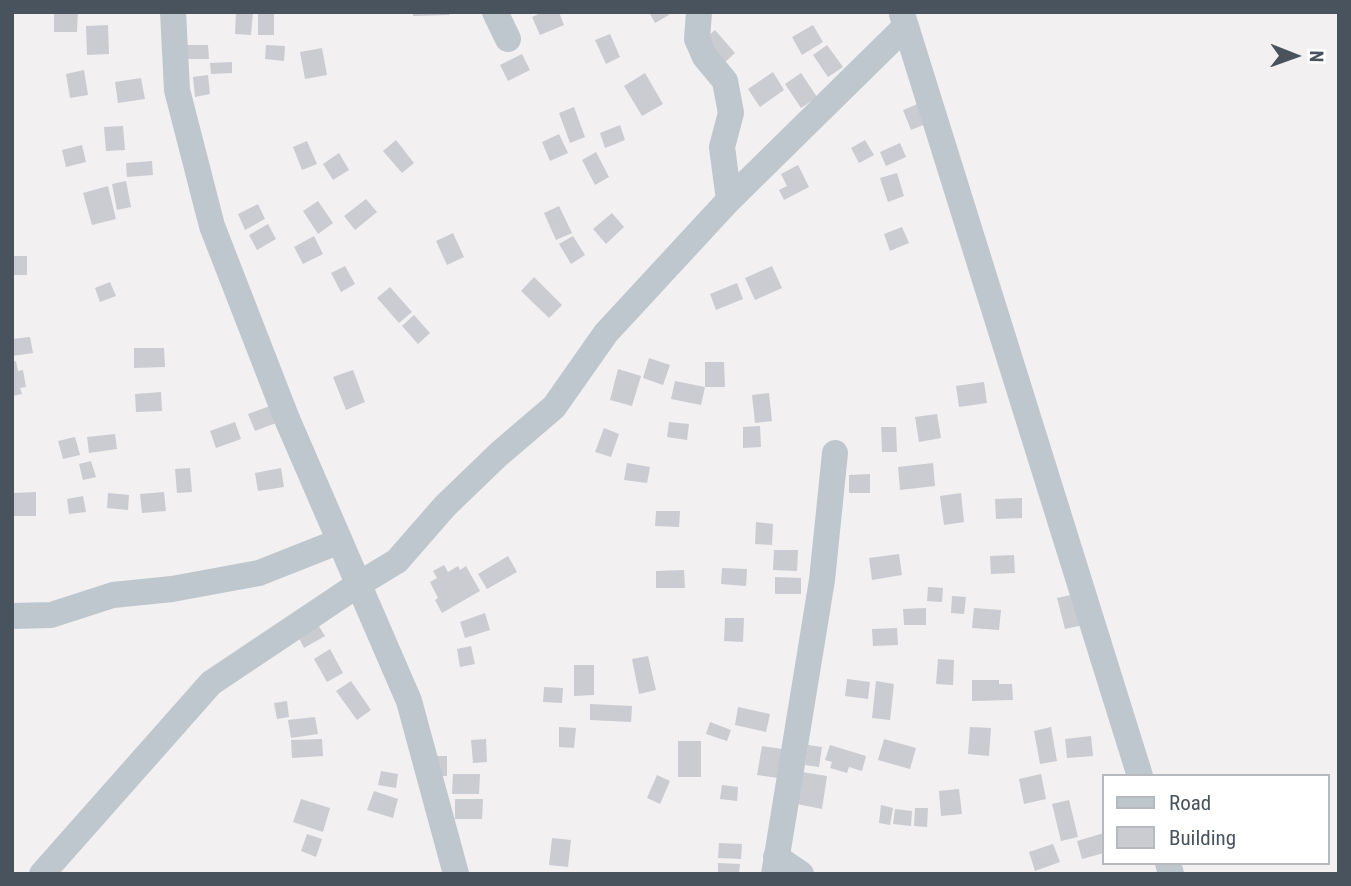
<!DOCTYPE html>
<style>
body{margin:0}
#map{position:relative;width:1351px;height:886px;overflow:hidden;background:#f2f0f0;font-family:"Roboto Condensed",sans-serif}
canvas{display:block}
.frame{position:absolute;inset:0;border:14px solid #48535d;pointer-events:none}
.legend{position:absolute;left:1102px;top:774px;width:228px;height:91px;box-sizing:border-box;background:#fff;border:2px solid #b6babe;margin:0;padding:9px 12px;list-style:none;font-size:21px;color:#48535d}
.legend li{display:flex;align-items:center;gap:14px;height:35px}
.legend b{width:35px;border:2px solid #b6babe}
.north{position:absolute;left:1260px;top:21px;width:70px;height:70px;-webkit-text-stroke:5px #fff;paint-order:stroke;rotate:91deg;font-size:19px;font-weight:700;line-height:28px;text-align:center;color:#48535d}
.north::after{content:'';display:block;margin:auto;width:24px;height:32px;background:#48535d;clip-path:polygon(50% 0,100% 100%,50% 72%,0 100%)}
</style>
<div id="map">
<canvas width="1351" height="886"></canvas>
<div class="frame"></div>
<ul class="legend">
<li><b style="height:9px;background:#bec7ce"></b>Road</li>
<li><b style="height:19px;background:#caccd2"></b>Building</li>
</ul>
<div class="north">N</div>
</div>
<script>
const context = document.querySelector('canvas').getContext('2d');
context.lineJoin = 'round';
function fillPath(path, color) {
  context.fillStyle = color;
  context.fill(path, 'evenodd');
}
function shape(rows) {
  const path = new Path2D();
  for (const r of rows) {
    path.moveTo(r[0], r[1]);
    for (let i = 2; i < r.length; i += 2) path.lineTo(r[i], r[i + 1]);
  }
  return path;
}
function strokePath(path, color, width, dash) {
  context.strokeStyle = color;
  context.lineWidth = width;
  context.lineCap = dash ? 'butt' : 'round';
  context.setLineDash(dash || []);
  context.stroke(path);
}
fillPath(shape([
 [54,12,78,12,77,32,54,32],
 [236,12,253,12,251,35,235,34],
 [413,12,449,12,449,15,413,16],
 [543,12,559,12,564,25,540,35,532,17],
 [649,12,667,12,669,15,655,23],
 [258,14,274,14,274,35,258,35],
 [108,25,109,54,87,55,86,26],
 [813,25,823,42,802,55,792,37],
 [715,30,735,53,722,65,701,42],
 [610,34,620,57,606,64,595,40],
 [183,45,208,45,209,59,183,59],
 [266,45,285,46,284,61,265,59],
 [827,45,843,67,828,77,813,55],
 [322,48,327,75,305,79,300,52],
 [522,54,530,70,508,81,500,65],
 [232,62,232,73,211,74,210,63],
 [84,70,88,95,70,98,66,74],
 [773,72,784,90,760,107,748,89],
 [645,73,663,104,642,116,624,86],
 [801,73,817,97,801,108,785,84],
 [208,75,210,94,195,97,193,77],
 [141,78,145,99,118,103,115,82],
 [920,103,928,123,911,130,903,110],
 [574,107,585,137,570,143,559,113],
 [620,125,625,140,605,148,600,133],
 [123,126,125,150,106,151,104,127],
 [559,134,568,153,550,161,542,142],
 [396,140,414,163,402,173,383,151],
 [865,140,874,155,859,163,851,148],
 [307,141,317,164,302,170,293,147],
 [900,143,906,157,886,166,880,152],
 [82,145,86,162,66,167,62,150],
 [596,152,609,177,595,185,582,160],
 [339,153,349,170,333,180,323,164],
 [152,161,153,175,127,177,126,163],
 [798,165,809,187,784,200,779,190,787,186,781,174],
 [897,173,904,196,888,202,880,178],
 [126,181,131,207,117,210,112,184],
 [108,186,116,219,92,225,83,193],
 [366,199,377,212,355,230,344,216],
 [318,201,333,223,318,234,303,211],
 [258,204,265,219,245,230,238,214],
 [559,206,572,233,556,240,544,213],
 [612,213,624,227,606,244,593,229],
 [268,224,276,239,257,250,249,235],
 [902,227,909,243,890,251,884,234],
 [453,233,464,257,447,265,436,241],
 [314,236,323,254,303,264,294,247],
 [573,236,585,255,571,264,559,244],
 [12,256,27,256,27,275,12,275],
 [345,266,355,284,341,292,331,273],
 [772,266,782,288,755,300,745,278],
 [534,277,562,305,549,318,521,291],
 [110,282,116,296,100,302,95,288],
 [737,283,743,299,716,310,710,294],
 [390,287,412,312,399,323,377,298],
 [414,315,430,333,418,344,402,326],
 [30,337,33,353,12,356,12,339],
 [134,348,164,348,165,367,134,368],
 [649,358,670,365,663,385,643,378],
 [16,361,18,371,23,370,26,387,20,388,22,394,12,396,12,362],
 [705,362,724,362,725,387,705,387],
 [618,369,641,376,632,406,610,400],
 [353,370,365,402,346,410,333,377],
 [675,381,705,387,701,405,671,399],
 [984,382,987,403,959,407,956,386],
 [161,392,162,411,136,412,135,394],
 [769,393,772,421,755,423,752,395],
 [270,406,276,423,255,431,248,414],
 [937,414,941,438,919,442,915,417],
 [235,422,241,439,216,448,210,431],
 [669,422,689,424,687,440,667,437],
 [760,426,761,447,743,448,743,427],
 [881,427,896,427,897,452,882,452],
 [604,428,619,434,611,457,595,452],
 [115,434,117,449,89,453,87,437],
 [75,437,80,455,63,459,58,441],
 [91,461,96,477,83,480,79,464],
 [627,463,650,467,647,483,624,480],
 [933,463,935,486,900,490,898,467],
 [190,468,192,492,177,493,175,469],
 [281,468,284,487,258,491,255,473],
 [870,474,870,493,849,493,849,475],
 [36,492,36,516,14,516,13,493],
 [164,492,166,511,142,513,140,494],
 [108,493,129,495,128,510,107,508],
 [961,493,964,522,944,525,940,496],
 [83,496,86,512,69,514,67,499],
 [1022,498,1022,518,996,519,995,499],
 [656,511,680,511,679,527,655,526],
 [756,522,773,524,772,545,755,544],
 [774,550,798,550,797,571,773,570],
 [899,554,902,575,872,580,869,558],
 [1014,555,1015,573,991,574,990,556],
 [508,556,517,572,487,589,478,574],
 [444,565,448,572,458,566,460,570,466,566,480,591,442,613,435,600,438,598,430,582,437,578,433,571],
 [722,568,747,569,746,586,721,584],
 [684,570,685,588,656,588,656,571],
 [775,577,801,578,801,594,775,594],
 [928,587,943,588,942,602,927,601],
 [1075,594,1083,625,1065,629,1057,598],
 [952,596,966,597,964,614,951,613],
 [926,608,926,625,904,625,903,609],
 [974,608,1001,610,999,630,972,628],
 [485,613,490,630,465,638,460,622],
 [725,618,744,618,743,642,724,641],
 [317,623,325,636,304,648,297,634],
 [897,628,898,645,873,646,872,629],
 [471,646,475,664,460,667,457,649],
 [330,649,343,673,327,682,314,659],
 [648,656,656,690,639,694,632,659],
 [938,659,954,660,953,685,936,684],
 [574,665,594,665,594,695,574,696],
 [847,679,870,682,868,699,845,696],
 [972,680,999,680,999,684,1012,684,1013,700,972,701],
 [351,681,371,710,357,720,336,691],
 [876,681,894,684,890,720,872,718],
 [544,687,563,688,562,703,543,702],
 [287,701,289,717,277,719,274,703],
 [590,704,632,706,631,722,590,720],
 [738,707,770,714,766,732,735,725],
 [315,717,318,734,291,738,288,720],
 [710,722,731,730,727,741,706,734],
 [559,727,576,728,574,748,559,747],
 [970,727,991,728,989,756,968,754],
 [1051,727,1057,761,1040,764,1034,731],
 [1091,736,1093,756,1067,758,1065,739],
 [322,739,323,756,292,758,291,740],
 [486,739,487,762,473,763,471,740],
 [884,739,916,748,910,769,878,760],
 [678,741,701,741,701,777,678,777],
 [808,745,822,747,819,767,805,765],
 [830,745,866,756,862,771,849,767,847,773,830,768,832,762,825,760],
 [762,746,782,749,778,778,757,775],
 [434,756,447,756,447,776,435,776],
 [381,771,398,774,396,788,378,785],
 [802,772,827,776,822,809,797,804],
 [453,774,480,774,479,794,452,794],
 [1041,774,1046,799,1024,804,1019,779],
 [657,775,670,781,660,804,647,798],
 [722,785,738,787,737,801,720,799],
 [959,789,962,814,941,816,939,791],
 [374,791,398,799,393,818,367,810],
 [301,799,330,808,323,832,293,822],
 [455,799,483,799,482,819,455,819],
 [1069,800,1078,837,1061,841,1052,804],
 [881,805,893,808,890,825,879,823],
 [915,808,928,808,927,827,914,826],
 [895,809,912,811,911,826,893,824],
 [1104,833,1104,853,1082,859,1077,841],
 [307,834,322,839,316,857,301,851],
 [552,838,571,840,568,867,549,865],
 [719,843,742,844,741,859,718,858],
 [1053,844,1060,862,1035,871,1029,852],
 [718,863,740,864,739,874,718,874]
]), '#caccd2');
strokePath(shape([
 [173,12,177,90,212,226,287,419,409,701,456,874],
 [495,12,508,39],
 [699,12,697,39,705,57,725,81,731,113,722,147,729,200],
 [902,14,1140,776],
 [12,616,51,615,113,595,172,589,259,573,340,541],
 [776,857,801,874],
 [1168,863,1171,874],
 [42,874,211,683,359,584,397,561,445,506,499,454,554,407,606,333,729,200,906,26],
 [774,874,822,580,835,453]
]), '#bec7ce', 26);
</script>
